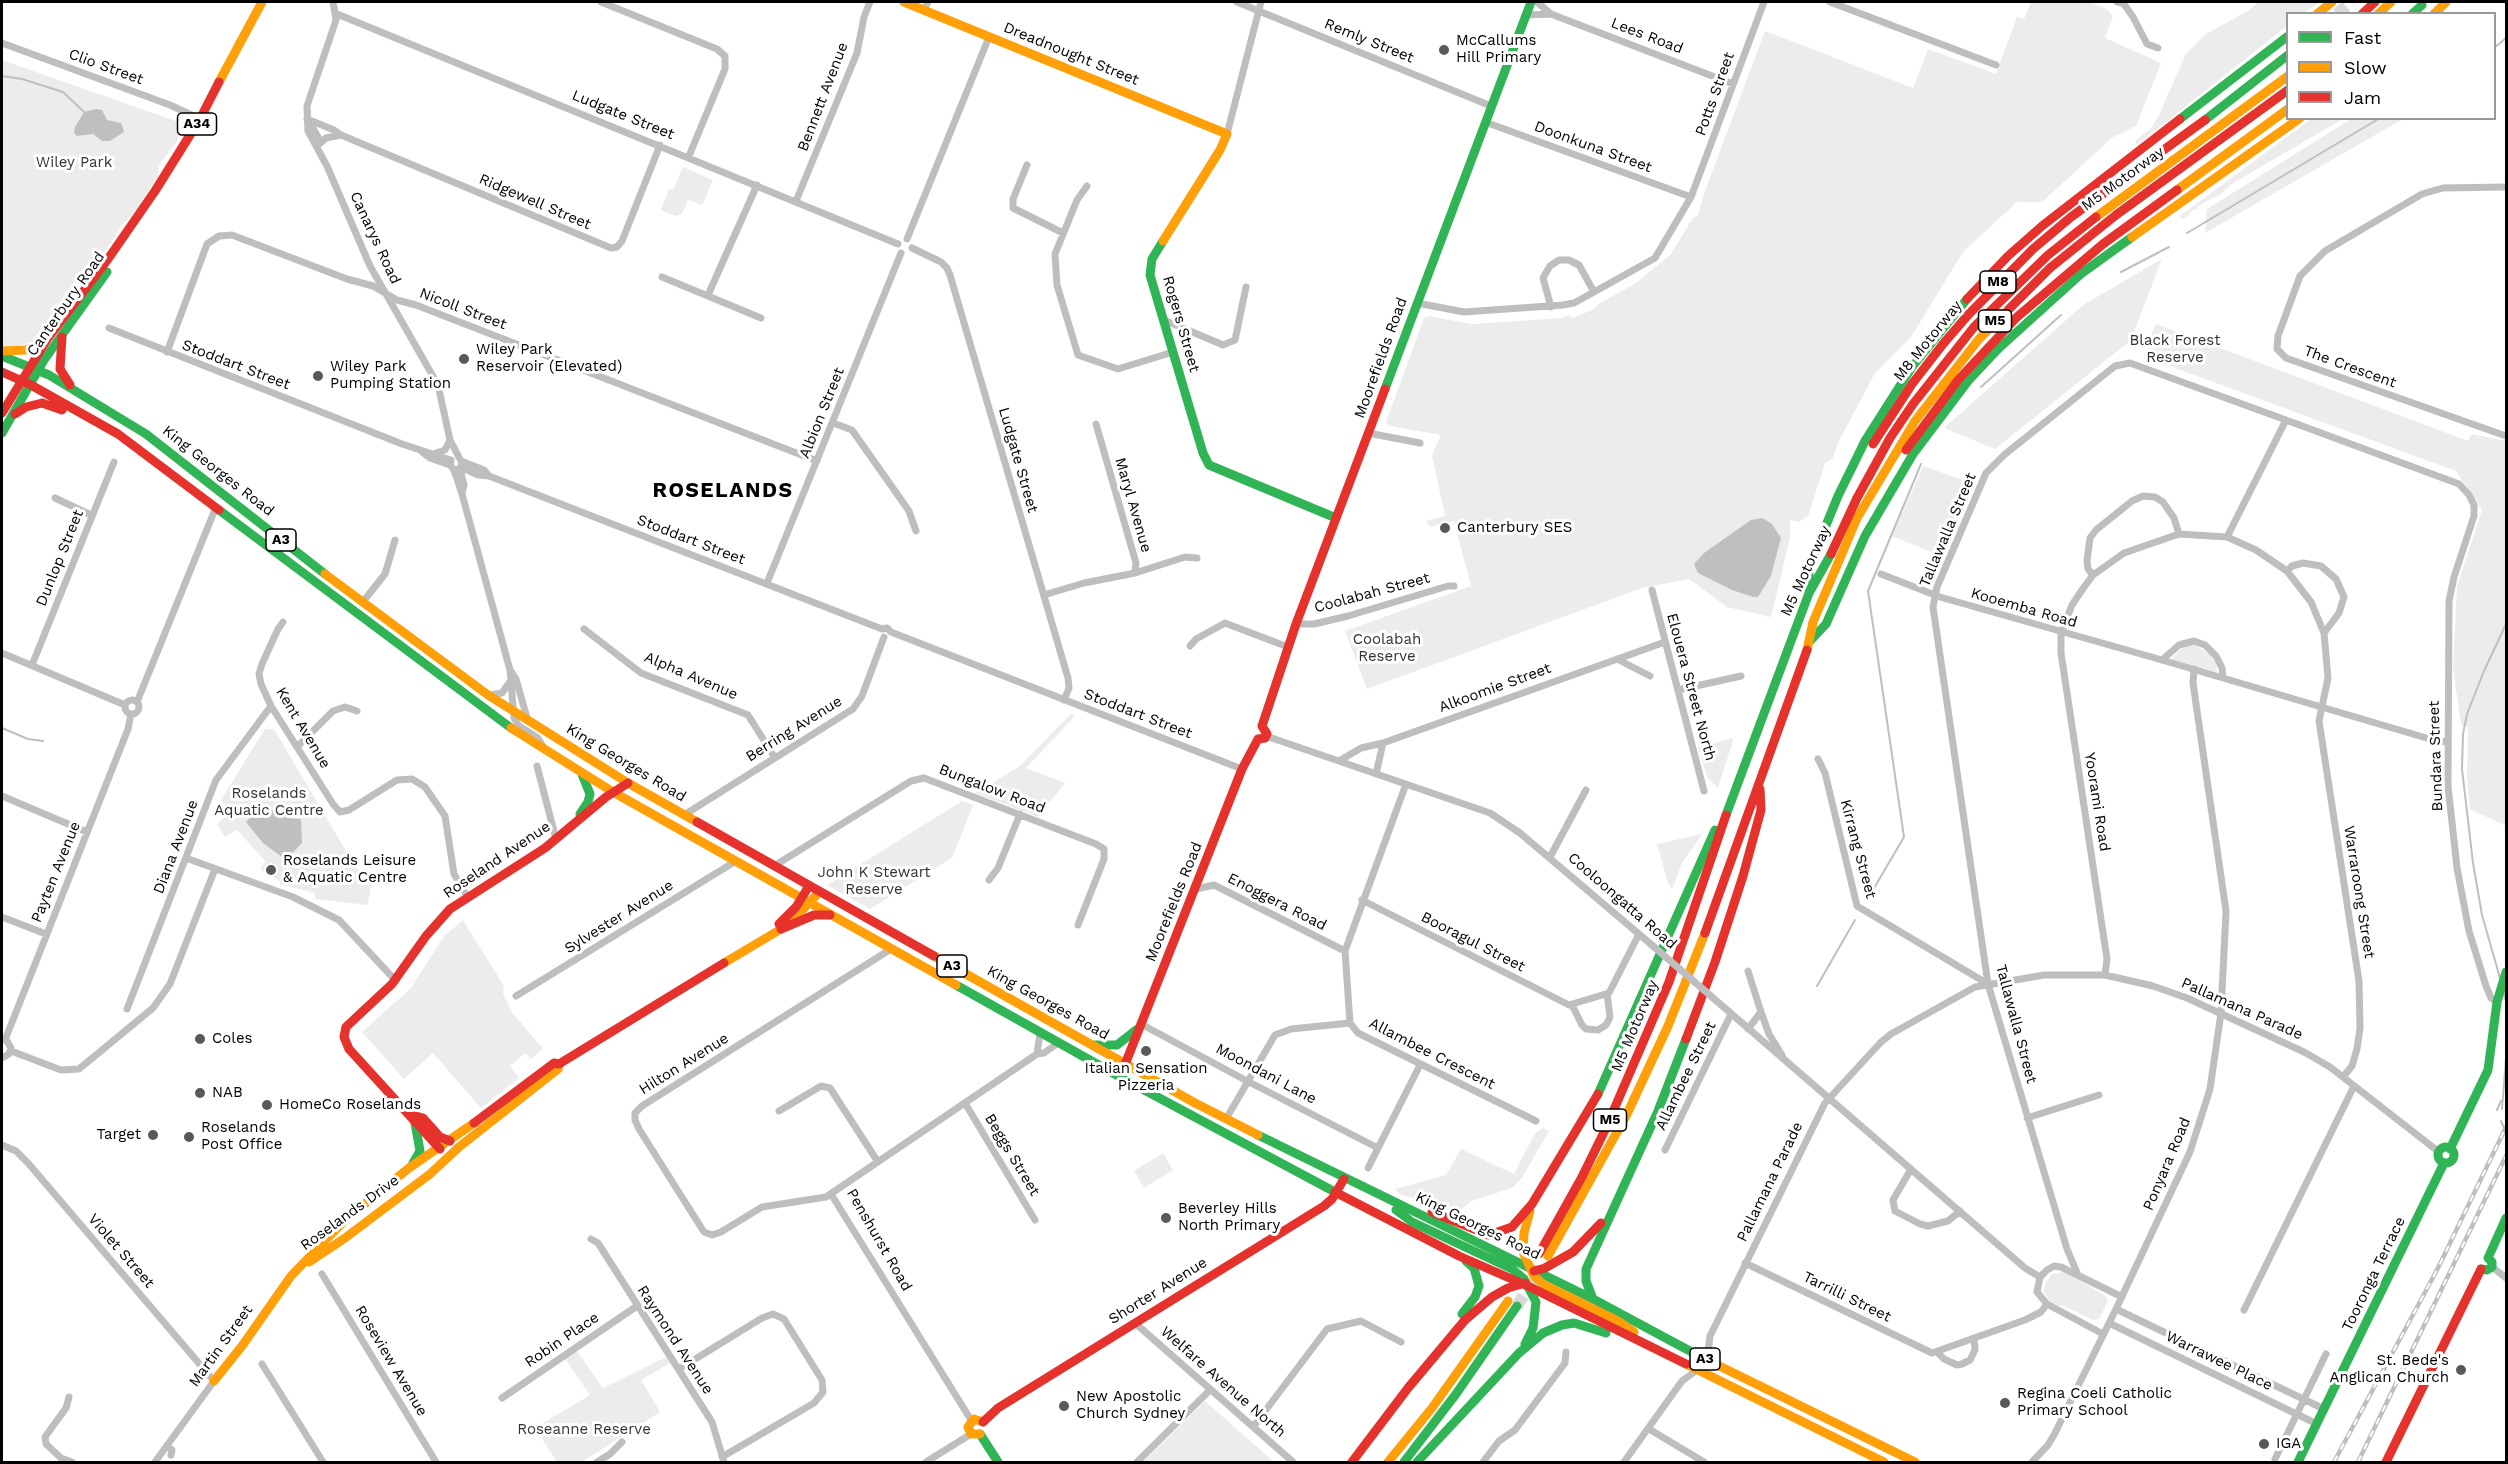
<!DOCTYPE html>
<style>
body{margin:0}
#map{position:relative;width:2508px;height:1464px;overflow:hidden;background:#fff;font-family:"Work Sans",sans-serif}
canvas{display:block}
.frame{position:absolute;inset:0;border:3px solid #000;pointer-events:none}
.legend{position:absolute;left:2286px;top:12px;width:210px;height:108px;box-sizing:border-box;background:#fff;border:2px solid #999;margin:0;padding:8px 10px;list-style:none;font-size:18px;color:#000}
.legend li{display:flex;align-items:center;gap:12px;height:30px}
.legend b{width:30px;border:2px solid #999}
</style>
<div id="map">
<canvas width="2508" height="1464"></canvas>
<div class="frame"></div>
<ul class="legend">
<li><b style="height:8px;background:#30b455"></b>Fast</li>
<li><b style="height:8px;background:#ff9f0a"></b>Slow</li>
<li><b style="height:8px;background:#e5322d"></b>Jam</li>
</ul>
</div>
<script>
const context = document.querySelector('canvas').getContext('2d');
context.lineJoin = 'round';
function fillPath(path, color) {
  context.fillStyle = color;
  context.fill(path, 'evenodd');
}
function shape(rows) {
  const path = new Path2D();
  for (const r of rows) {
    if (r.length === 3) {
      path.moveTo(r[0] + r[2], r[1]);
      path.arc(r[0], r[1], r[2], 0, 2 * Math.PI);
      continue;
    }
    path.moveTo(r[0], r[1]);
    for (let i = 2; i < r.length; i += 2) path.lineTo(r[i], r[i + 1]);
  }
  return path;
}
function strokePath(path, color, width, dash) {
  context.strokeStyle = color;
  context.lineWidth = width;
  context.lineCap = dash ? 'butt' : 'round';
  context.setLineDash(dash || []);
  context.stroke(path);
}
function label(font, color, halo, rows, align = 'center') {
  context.font = font + ' "Work Sans",sans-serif';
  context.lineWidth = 6;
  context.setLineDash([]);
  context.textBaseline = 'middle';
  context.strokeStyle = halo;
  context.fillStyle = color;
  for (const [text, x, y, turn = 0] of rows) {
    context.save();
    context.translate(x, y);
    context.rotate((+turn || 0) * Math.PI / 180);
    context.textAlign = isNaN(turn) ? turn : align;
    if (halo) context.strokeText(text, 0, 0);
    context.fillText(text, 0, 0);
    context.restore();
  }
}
fillPath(shape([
 [2031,2,2089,2,2107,9,2113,16,2105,38,2161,63,2136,126,2113,137,2042,202,2017,202,1963,252,1911,337,1875,373,1838,443,1833,458,1825,463,1808,516,1799,522,1790,520,1790,538,1771,617,1727,607,1689,579,1642,588,1367,689,1345,631,1471,586,1454,521,1430,527,1426,521,1445,516,1432,455,1441,435,1390,426,1386,422,1424,318,1429,316,1472,324,1563,318,1569,315,1573,318,1594,309,1597,305,1636,283,1671,254,1693,218,1698,216,1704,194,1765,31,1913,88,1928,49,1996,74,2017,17,2024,19],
 [2259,2,2320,2,2304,13,2288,14,2287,26,2137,145,2135,141,2151,128,2158,117,2186,54,2206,34,2248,11],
 [2,60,184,124,179,133,178,140,159,165,158,176,140,205,126,222,124,222,110,244,35,340,17,347,2,346],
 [2353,118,2403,119,2205,233,2207,209],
 [2311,119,2343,119,2233,183,2222,193,2197,207,2198,209,2192,210,2189,215,2182,219,2180,216],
 [683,167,713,180,702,205,688,200,682,214,675,216,661,210,669,189,673,190],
 [2162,259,2131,340,1995,449,1944,428,2083,305],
 [2156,324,2468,441,2471,434,2506,441,2506,826,2470,809,2467,777,2468,727,2461,725,2453,668,2457,586,2482,510,2456,471,2156,361,2148,342],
 [1923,466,1971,483,1939,555,1892,536],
 [2194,644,2210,655,2216,664,2217,672,2171,659,2183,647],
 [1071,714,1075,716,1026,768,1065,783,1038,817,975,793,1020,766],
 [265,729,274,729,356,868,372,876,368,905,315,899,315,893,280,884,281,882,260,869,266,862,237,830,225,837,217,824,223,819,229,811,221,800],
 [1733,738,1733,741,1718,788,1707,777,1698,747],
 [962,801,973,805,952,858,870,909,827,885],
 [1702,834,1682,863,1672,889,1668,883,1657,844],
 [463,920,504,986,503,993,511,1011,543,1049,531,1059,525,1053,510,1066,519,1078,481,1108,433,1053,404,1079,362,1032,411,988,444,936],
 [1543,1128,1549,1131,1522,1178,1512,1188,1471,1201,1462,1209,1453,1212,1400,1194,1395,1189,1446,1175,1461,1149,1514,1174,1535,1133],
 [1163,1153,1173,1170,1144,1188,1134,1171],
 [2063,1272,2105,1295,2108,1301,2099,1319,2093,1320,2062,1305,2060,1306,2050,1302,2044,1292,2045,1283,2052,1274],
 [577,1351,603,1388,666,1357,670,1363,641,1380,660,1412,582,1462,557,1462,535,1428,590,1395,565,1359],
 [1205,1401,1274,1462,1143,1462]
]), '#ececec');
fillPath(shape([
 [96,109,102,110,107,120,121,123,124,132,110,141,102,141,93,134,77,136,74,133,75,127,84,112],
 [1762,518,1772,524,1781,538,1771,576,1758,597,1753,597,1732,590,1698,573,1694,564,1704,553,1751,520],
 [262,805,287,818,301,819,302,843,286,860,263,843,246,822]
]), '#bfbfbf');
strokePath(shape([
 [2494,48,2506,38],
 [2,76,22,79,63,92,84,112],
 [2187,233,2380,118],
 [2121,272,2169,247],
 [1981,387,2061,315],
 [2,728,28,739,43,741],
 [1870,895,1904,837,1868,591,1921,464],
 [2500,978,2482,915,2473,863,2462,769,2463,734,2467,714,2484,671,2506,624],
 [1817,986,1855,920],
 [2504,993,2506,1001],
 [2502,1109,2506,1059],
 [2497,1110,2501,1101],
 [2501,1121,2506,1133]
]), '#bfbfbf', 2);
strokePath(shape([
 [2337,14,2351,2],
 [1517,1306,1533,1280]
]), '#d9d9d9', 12, [12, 6]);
strokePath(shape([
 [333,2,336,20,307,106,308,131,327,166,370,266,438,385,450,440,462,463,460,469,454,470],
 [601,2,717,49,725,56,725,69,689,156],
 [1237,2,1491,106],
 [1537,2,1551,14,1733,84],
 [1830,2,1996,65],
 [2117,2,2124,4,2133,17,2147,44,2158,48],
 [924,10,928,2],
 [337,14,898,244],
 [1526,15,1551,14],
 [2,43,170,105,200,119],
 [307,119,334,130,341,135,611,248,617,247,622,241,660,145],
 [309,121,319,139,318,145],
 [1485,122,1691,197],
 [1227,134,1261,2],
 [318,145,326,138,341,135],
 [1027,165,1013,199,1013,208,1063,233],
 [1087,186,1077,200,1055,254,1057,285,1078,355,1118,369,1173,352],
 [2506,187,2443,188,2422,194,2325,251,2300,276,2278,336,2277,349,2286,358,2506,436],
 [796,201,857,53,864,17,870,2],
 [907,239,989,37],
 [912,248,941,262,947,268,950,275,1068,678,1069,688,1064,700],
 [662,277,761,318],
 [708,295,757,185],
 [1417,303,1464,312,1563,305,1574,303,1594,292,1655,258,1691,197,1764,2],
 [1551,307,1543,278,1550,266,1559,260,1569,260,1579,265,1594,292],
 [1164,320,1223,345,1235,340,1246,287],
 [109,328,402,444,451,460],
 [167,352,207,244,219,236,232,235,347,279,373,286,397,300,416,305,817,461],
 [833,423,852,430,909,511,916,531],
 [1368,433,1420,443],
 [421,451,430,458,450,465],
 [436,453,445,450,450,440],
 [451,460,450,465,454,470,462,494,510,670,514,718,519,726,538,738,544,748],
 [461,461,484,470,489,476],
 [461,467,478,475,489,476,882,629,887,628,891,632,1242,769],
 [460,469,464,485,462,494],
 [55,498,91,515],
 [2227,537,2286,420],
 [2287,571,2292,566,2303,563,2321,566,2336,579,2344,597,2339,613,2324,633],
 [1135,573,1185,557,1197,558],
 [1881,574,1940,597,2162,660,2440,742,2447,741],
 [2093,575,2088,569,2087,561,2090,538,2096,530,2132,501,2143,496,2155,497,2163,502,2174,518,2179,534],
 [767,583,901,253],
 [1652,590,1704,791],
 [1044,595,1084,583,1135,573,1136,563,1096,424],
 [362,603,385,574,395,540],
 [283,622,278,629,262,664,259,674,261,684,271,706,333,804,340,812,349,810,397,780,412,779,425,787,445,816,454,874,467,896],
 [1296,624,1314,624,1348,616,1448,586,1454,586],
 [584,629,641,673,748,715,775,758],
 [1190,646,1196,639,1225,623,1288,647],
 [2,653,125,705],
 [1617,659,1650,676],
 [2162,660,2179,645,2194,641,2205,645,2216,656,2222,668,2223,678],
 [32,665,114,462],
 [510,670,516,679,527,718],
 [1678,690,1741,676],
 [490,695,502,693,509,683],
 [132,707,7],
 [137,702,216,507],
 [1266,736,1490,813,1520,833,1653,946],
 [298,746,333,711,345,707,357,711],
 [1818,759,1825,773,1857,906,1988,984],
 [1339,761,1361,748,1383,743,1665,642],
 [537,766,556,839],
 [1376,774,1383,743],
 [1406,784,1345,951,1350,1023,1358,1033,1536,1121],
 [2,796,87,832],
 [684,815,853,709,862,696,884,637],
 [1550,857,1586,790],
 [186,858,293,897,339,920,396,981],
 [774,866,911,781,924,778,1096,844,1104,849,1104,859,1078,925],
 [989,880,998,868,1020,814],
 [1196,889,1214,885,1345,951],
 [1362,900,1569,1005,1609,993,1639,934],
 [2,917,46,934],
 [891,949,642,1106,635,1113,635,1120,639,1129,704,1232,712,1235,721,1232,762,1207,826,1197,1037,1054,1044,1053,1058,1043],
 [2105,975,2107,959,2061,653,2061,633,2072,605,2082,590,2093,575,2124,553,2179,534,2227,537,2256,550,2287,571,2311,602,2324,633,2328,678,2319,721,2359,981,2360,1028,2357,1049,2352,1066,2343,1077],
 [516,996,736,861],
 [1712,997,2025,1268,2040,1277],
 [1572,1005,1582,1025,1586,1029,1598,1030,1606,1025,1610,1017,1607,994],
 [127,1009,216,780,271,706],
 [1761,1012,1769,1034,1782,1055],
 [1141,1024,1247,1081,1378,1148],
 [1748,1029,1761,1012,1748,971],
 [2,1039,7,1041,11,1048,9,1054,2,1058],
 [5,1040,128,729,131,714],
 [11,1051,61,1070,79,1069,153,1008,170,984,215,869],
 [1037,1054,1040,1033],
 [965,1103,1035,1220],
 [779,1111,821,1086,830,1088,878,1162],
 [2027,1118,2099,1095],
 [1226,1119,1275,1035,1291,1029,1350,1023],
 [2,1145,16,1151,28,1163,214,1381,155,1462],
 [1665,1150,1731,1014],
 [1368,1168,1420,1065],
 [1911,1169,1893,1200,1895,1211,1920,1224,1928,1226,1948,1221,1960,1211],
 [831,1194,971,1420],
 [591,1239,598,1243,712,1422,724,1462],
 [1745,1263,1932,1353,2025,1320,2041,1312,2047,1304],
 [2492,1267,2506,1278],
 [322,1274,436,1462],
 [2078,1275,2067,1249,1988,984,1933,607,1937,587,1986,473,2004,455,2115,366,2130,363,2286,420,2459,484,2469,495,2474,505,2474,516,2454,577,2449,601,2448,786,2457,868,2469,931,2486,986,2491,998,2497,1002],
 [2116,1309,2324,1409],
 [2244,1310,2354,1086],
 [1135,1323,1293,1462],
 [2109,1323,2317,1424],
 [2103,1334,2047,1304,2037,1292,2040,1277,2047,1270,2054,1266,2061,1267,2122,1297],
 [1938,1353,1944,1359,1957,1365,1962,1364,1970,1360,1975,1350,1974,1339],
 [1707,1360,1710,1336,1825,1103,1881,1042,1891,1034,1975,987,2044,975,2105,975,2153,986,2187,998,2304,1052,2330,1067,2439,1152],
 [262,1364,323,1462],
 [679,1369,762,1318,773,1314,784,1319,822,1380,823,1392,814,1403,722,1457],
 [69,1397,66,1408,45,1437,46,1444,61,1458,72,1462],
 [502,1398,637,1306],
 [1253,1427,1327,1329,1361,1321,1401,1342],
 [1649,1429,1704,1462],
 [168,1447,172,1450,171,1455],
 [2275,1459,2326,1354],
 [597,1462,610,1454,622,1442],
 [926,1462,971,1434],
 [1137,1462,1210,1390],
 [1483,1462,1499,1441,1515,1430,1565,1363,1566,1352],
 [1624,1462,1682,1381,1697,1370],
 [2032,1462,2048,1445,2054,1435,2116,1309,2190,1152,2210,1089,2221,1013,2226,911,2193,683,2194,669]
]), '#bebebe', 7);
strokePath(shape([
 [2412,14,2422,5],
 [2180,119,2288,36],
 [2205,120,2288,55],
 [1163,241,1152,259,1150,275,1203,453,1209,465,1336,518],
 [2,356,49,375,146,434,325,574],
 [1385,389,1531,2],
 [2,433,44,360,107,272],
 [219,510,511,728],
 [1809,592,1809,567,1838,496,1865,441,1912,367,1967,299],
 [1810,641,1826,624,1865,536,1913,454,1968,381,1998,349,2082,273,2132,237],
 [580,814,588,802,590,794,582,774],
 [1726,815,1809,593,1831,554],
 [956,985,1120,1077,1335,1192],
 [1095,1045,1117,1045,1136,1030],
 [1598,1094,1715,830],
 [1258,1135,1593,1299,1701,1357],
 [2446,1155,8],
 [2450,1149,2488,1070,2497,1002,2506,972],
 [413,1163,420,1151,415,1123],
 [1396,1210,1412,1222,1512,1269,1524,1279,1536,1302,1533,1328,1525,1344],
 [2488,1258,2506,1218],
 [2481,1269,2487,1270,2492,1267,2492,1262,2488,1258],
 [1593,1299,1586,1281,1586,1269,1658,1111,1686,1039],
 [1462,1314,1475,1297,1479,1286,1474,1268,1466,1261],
 [980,1434,998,1462],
 [1404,1462,1456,1394,1517,1306],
 [1417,1462,1519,1353,1543,1333,1562,1325,1574,1323,1606,1333],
 [2298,1462,2444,1163]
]), '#30b455', 9);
strokePath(shape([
 [904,2,1227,134,1220,150,1163,241],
 [2317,14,2332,2],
 [2378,14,2391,2],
 [2434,14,2446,2],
 [219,82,262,2],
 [2177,190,2288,109],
 [2096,217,2288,76],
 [2132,237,2300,118],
 [2,351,26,350,45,340],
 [325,574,488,695,628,783,697,822],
 [1807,650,1813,622,1857,518,1915,421,1979,339,2009,309],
 [511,728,613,792,956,985],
 [934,956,1195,1103,1258,1135],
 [724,963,781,929,796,917,819,892],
 [1530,1211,1524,1233,1523,1252,1534,1276,1543,1284,1618,1321,1634,1332],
 [1548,1256,1627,1114,1668,1026,1705,933],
 [309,1262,345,1238,430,1174,459,1147,558,1069,559,1064],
 [1701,1357,1915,1462],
 [1686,1364,1884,1462],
 [214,1381,242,1346,291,1276,346,1219,409,1168,474,1123],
 [980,1434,971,1434,968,1427,974,1419,983,1422],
 [1388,1462,1432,1408,1508,1301]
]), '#ff9f0a', 9);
strokePath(shape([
 [2362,14,2375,2],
 [1967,299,2008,256,2042,226,2180,119],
 [2009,309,2050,268,2116,215,2288,90],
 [62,337,60,369,70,385],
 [2,372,31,385,118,434,219,510],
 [2,413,48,338,108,259,155,191,200,119,219,82],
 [15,414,26,407,42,403,62,410],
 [1873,444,1912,384,1943,344,1968,315,2033,249,2071,217,2205,120],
 [1906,450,1958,380,2017,317,2103,244,2177,190],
 [1831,554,1857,498,1890,438,1913,404,1974,327,2048,255,2096,217],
 [1262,726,1296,624,1385,389],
 [1258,739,1265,738,1267,734,1262,726],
 [697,822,934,956],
 [779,924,796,907,809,886],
 [781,929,814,915,830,915],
 [1705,933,1807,650],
 [1686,1039,1715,962,1743,876,1761,810,1760,789],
 [1124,1067,1242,769,1258,739],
 [412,1115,423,1118,440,1137,450,1141],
 [474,1123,554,1063,559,1064,724,963],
 [440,1149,349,1049,344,1037,346,1027,392,984,426,936,450,909,545,848,606,797,628,783],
 [1335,1192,1459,1256,1530,1287,1686,1364],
 [1432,1212,1489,1235,1512,1227,1532,1204,1598,1094],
 [1539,1254,1582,1177,1606,1128,1669,982,1726,815],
 [1534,1271,1545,1268,1573,1252,1601,1223],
 [983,1422,998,1408,1324,1206,1332,1199,1344,1179],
 [1352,1462,1408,1388,1465,1320,1492,1297,1508,1288,1525,1283],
 [2386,1462,2481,1269]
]), '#e5322d', 9);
const rail = shape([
 [2334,1462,2438,1268,2506,1127],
 [2358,1462,2506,1156]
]);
strokePath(rail, '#bebebe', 4.5);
strokePath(rail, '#fff', 2, [7]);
strokePath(shape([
 [1653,946,1712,997]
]), '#bebebe', 7);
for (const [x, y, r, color] of [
 [1444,50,6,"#595959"],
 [464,359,6,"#595959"],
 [318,376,6,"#595959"],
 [1445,528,6,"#595959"],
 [271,870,6,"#595959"],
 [200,1039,6,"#595959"],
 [1146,1051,6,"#595959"],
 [200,1093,6,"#595959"],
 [267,1105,6,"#595959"],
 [153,1135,6,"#595959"],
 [189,1137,6,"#595959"],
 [1166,1218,6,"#595959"],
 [2461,1370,6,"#595959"],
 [2005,1403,6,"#595959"],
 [1064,1406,6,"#595959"],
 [2264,1444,6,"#595959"]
]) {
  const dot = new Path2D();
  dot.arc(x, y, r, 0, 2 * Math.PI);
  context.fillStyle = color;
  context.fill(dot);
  strokePath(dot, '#fff', 2);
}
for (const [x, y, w] of [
 [197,124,39],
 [1998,282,36],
 [1995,321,33],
 [281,540,30],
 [952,966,30],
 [1610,1120,33],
 [1705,1359,30]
]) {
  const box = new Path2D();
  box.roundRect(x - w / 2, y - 11, w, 22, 4.5);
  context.fillStyle = '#fff';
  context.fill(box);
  strokePath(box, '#000', 1.5);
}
label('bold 14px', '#000', null, [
 ["A34",197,124],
 ["M8",1998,282],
 ["M5",1995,321],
 ["A3",281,540],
 ["A3",952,966],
 ["M5",1610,1120],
 ["A3",1705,1359]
]);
label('15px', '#000', '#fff', [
 ["Lees Road",1647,36,21],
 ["Remly Street",1369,41,22],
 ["Dreadnought Street",1071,54,22],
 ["Clio Street",106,67,20],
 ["Potts Street",1715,94,-70],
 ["Bennett Avenue",823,97,-69],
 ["Ludgate Street",623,115,22],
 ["Doonkuna Street",1593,147,20],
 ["M5 Motorway",2123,179,-36],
 ["Ridgewell Street",535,202,23],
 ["Canarys Road",375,238,65],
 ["Canterbury Road",66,304,-55],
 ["Nicoll Street",463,309,21],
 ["Rogers Street",1181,324,74],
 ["M8 Motorway",1928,341,-51],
 ["Moorefields Road",1381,358,-70],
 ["Stoddart Street",236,365,21],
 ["The Crescent",2350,367,20],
 ["Albion Street",822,413,-68],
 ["Ludgate Street",1018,460,74],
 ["King Georges Road",218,471,38],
 ["Maryl Avenue",1133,505,74],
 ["Tallawalla Street",1948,530,-67],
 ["Stoddart Street",691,540,21],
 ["Dunlop Street",60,558,-68],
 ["M5 Motorway",1806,571,-65],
 ["Coolabah Street",1372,593,-15],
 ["Kooemba Road",2024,608,16],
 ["Alpha Avenue",691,676,23],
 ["Elouera Street North",1691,687,75],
 ["Alkoomie Street",1495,688,-20],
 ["Stoddart Street",1138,714,21],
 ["Kent Avenue",303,728,59],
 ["Berring Avenue",794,729,-32],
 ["Bundara Street",2436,756,-92],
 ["King Georges Road",626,763,31],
 ["Bungalow Road",992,789,21],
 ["Yoorami Road",2097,802,81],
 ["Diana Avenue",176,847,-69],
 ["Kirrang Street",1858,849,75],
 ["Roseland Avenue",497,860,-34],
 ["Payten Avenue",56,872,-68],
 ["Warraroong Street",2359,892,81],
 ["Cooloongatta Road",1622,901,41],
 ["Moorefields Road",1174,902,-68],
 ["Enoggera Road",1277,902,27],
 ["Sylvester Avenue",619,917,-32],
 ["Booragul Street",1473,942,27],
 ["King Georges Road",1048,1003,29],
 ["Pallamana Parade",2242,1009,24],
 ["Tallawalla Street",2016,1024,75],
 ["M5 Motorway",1635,1026,-67],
 ["Allambee Crescent",1432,1054,27],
 ["Hilton Avenue",684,1064,-32],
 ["Moondani Lane",1266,1074,28],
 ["Allambee Street",1686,1076,-64],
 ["Beggs Street",1012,1155,59],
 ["Ponyara Road",2167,1164,-67],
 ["Pallamana Parade",1770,1182,-64],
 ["Roselands Drive",350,1213,-36],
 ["King Georges Road",1478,1226,26],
 ["Penshurst Road",879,1240,60],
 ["Violet Street",121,1251,49],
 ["Tooronga Terrace",2374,1274,-64],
 ["Shorter Avenue",1158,1291,-32],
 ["Tarrilli Street",1847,1297,26],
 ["Robin Place",562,1340,-34],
 ["Raymond Avenue",675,1340,57],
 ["Martin Street",221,1346,-54],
 ["Roseview Avenue",391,1361,59],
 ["Warrawee Place",2219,1361,26],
 ["Welfare Avenue North",1223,1382,41]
]);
label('15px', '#000', '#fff', [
 ["McCallums",1456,41],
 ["Hill Primary",1456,58],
 ["Wiley Park",476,350],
 ["Reservoir (Elevated)",476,367],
 ["Wiley Park",330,367],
 ["Pumping Station",330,384],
 ["Canterbury SES",1457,528],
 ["Roselands Leisure",283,861],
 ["& Aquatic Centre",283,878],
 ["Coles",212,1039],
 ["Italian Sensation",1146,1069,"center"],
 ["Pizzeria",1146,1086,"center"],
 ["NAB",212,1093],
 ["HomeCo Roselands",279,1105],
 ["Roselands",201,1128],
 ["Post Office",201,1145],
 ["Target",141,1135,"right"],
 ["Beverley Hills",1178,1209],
 ["North Primary",1178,1226],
 ["St. Bede's",2449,1361,"right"],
 ["Anglican Church",2449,1378,"right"],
 ["Regina Coeli Catholic",2017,1394],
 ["Primary School",2017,1411],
 ["New Apostolic",1076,1397],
 ["Church Sydney",1076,1414],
 ["IGA",2276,1444]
], 'left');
label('15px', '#333', '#fff', [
 ["Wiley Park",74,163],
 ["Black Forest",2175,341],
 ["Reserve",2175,358],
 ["Coolabah",1387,640],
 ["Reserve",1387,657],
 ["Roselands",269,794],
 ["Aquatic Centre",269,811],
 ["John K Stewart",874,873],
 ["Reserve",874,890],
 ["Roseanne Reserve",584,1430]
]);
context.letterSpacing = '1.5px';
label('bold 21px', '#000', '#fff', [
 ["ROSELANDS",723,491]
]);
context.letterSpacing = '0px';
</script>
